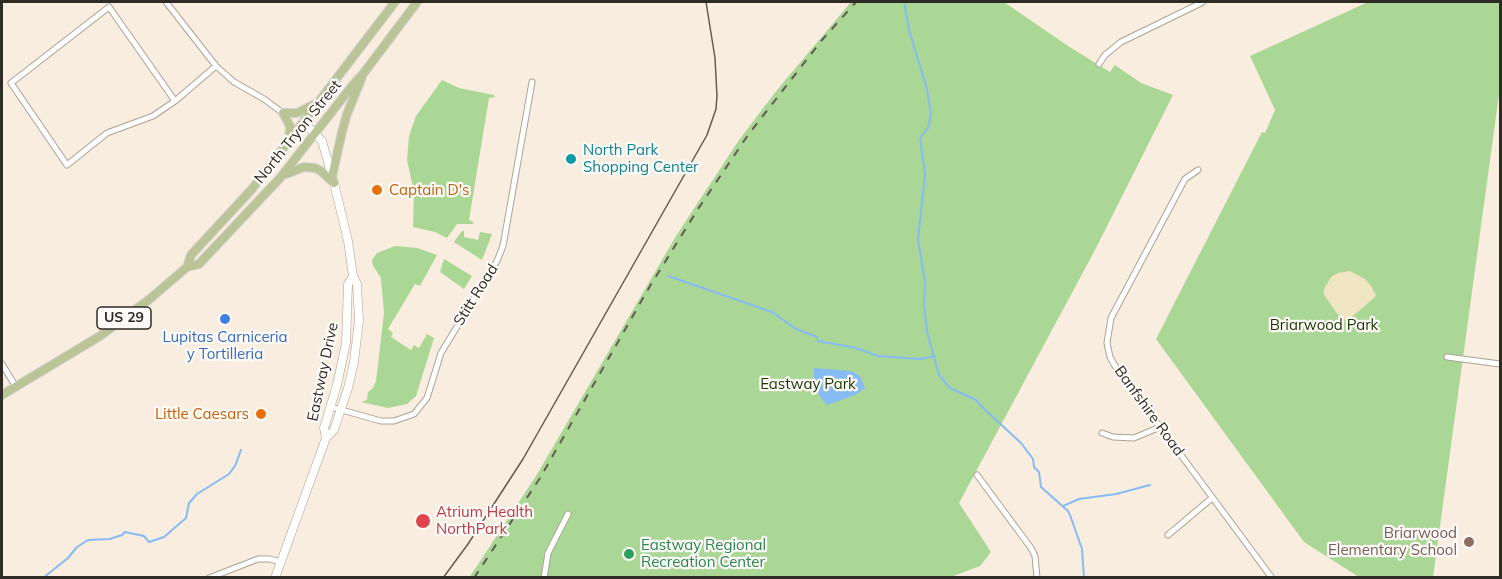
<!DOCTYPE html>
<style>
body{margin:0}
#map{position:relative;width:1502px;height:579px;overflow:hidden;background:#f8edde;font-family:Mulish,sans-serif}
canvas{display:block}
.frame{position:absolute;inset:0;border:3px solid #2e2a24;pointer-events:none}
</style>
<div id="map">
<canvas width="1502" height="579"></canvas>
<div class="frame"></div>
</div>
<script>
const context = document.querySelector('canvas').getContext('2d');
context.lineJoin = 'round';
function fillPath(path, color) {
  context.fillStyle = color;
  context.fill(path, 'evenodd');
}
function shape(rows) {
  const path = new Path2D();
  for (const r of rows) {
    path.moveTo(r[0], r[1]);
    for (let i = 2; i < r.length; i += 2) path.lineTo(r[i], r[i + 1]);
  }
  return path;
}
function strokePath(path, color, width, dash) {
  context.strokeStyle = color;
  context.lineWidth = width;
  context.lineCap = dash ? 'butt' : 'round';
  context.setLineDash(dash || []);
  context.stroke(path);
}
function label(font, color, halo, rows, align = 'center') {
  context.font = font + ' Mulish,sans-serif';
  context.lineWidth = 4.5;
  context.setLineDash([]);
  context.textBaseline = 'middle';
  context.strokeStyle = halo;
  context.fillStyle = color;
  for (const [text, x, y, turn = 0] of rows) {
    context.save();
    context.translate(x, y);
    context.rotate((+turn || 0) * Math.PI / 180);
    context.textAlign = isNaN(turn) ? turn : align;
    if (halo) context.strokeText(text, 0, 0);
    context.fillText(text, 0, 0);
    context.restore();
  }
}
fillPath(shape([
 [851,2,1004,2,1068,46,1110,72,1115,65,1141,83,1173,95,1095,250,959,503,991,552,980,566,948,578,469,578,536,476,676,236,739,140,777,90],
 [1368,2,1500,2,1500,87,1433,577,1359,577,1304,542,1156,339,1262,132,1265,133,1275,110,1250,56],
 [442,80,459,88,494,95,495,97,489,98,469,220,473,222,473,224,457,224,447,238,435,232,413,227,414,192,407,160,409,136,416,116],
 [462,231,464,231,464,237,478,240,480,232,492,234,482,260,454,242],
 [395,246,417,248,437,255,420,286,415,284,388,329,393,333,391,337,411,350,414,345,419,348,427,334,434,338,416,396,407,404,388,408,361,402,367,400,368,392,373,388,376,381,384,313,381,278,373,266,372,260,377,253],
 [444,259,472,276,464,289,440,272]
]), '#abd796');
fillPath(shape([
 [1350,271,1365,279,1371,286,1376,295,1374,298,1348,320,1341,319,1324,295,1324,289,1331,277,1338,273]
]), '#efe5c0');
fillPath(shape([
 [814,368,851,371,860,376,865,388,857,394,828,405,822,400,814,385]
]), '#87bbf4');
strokePath(shape([
 [904,2,909,30,927,89,931,115,928,128,920,138,925,174,918,239,925,282,924,304,927,332,939,375,950,388,976,400,981,406,1021,443,1033,459,1034,467,1039,472,1041,487,1068,511,1070,515,1082,549,1084,578],
 [668,276,772,312,796,329,817,337,818,341,856,348,878,356,920,359,935,356],
 [1063,506,1079,499,1116,494,1150,485],
 [43,578,68,558,77,547,88,540,110,539,122,535,125,532,144,536,149,542,164,537,186,518,189,503,197,494,229,474,235,466,241,450]
]), '#87bbf4', 2);
const minor = shape([
 [166,2,216,66,234,82,264,99,283,113],
 [1099,64,1105,55,1121,42,1203,2],
 [175,101,109,7,11,83,67,165,107,133,153,116,175,101,216,66],
 [1198,170,1185,179,1111,318,1107,343,1110,357,1115,366,1272,578],
 [1447,357,1500,364],
 [2,364,16,387],
 [331,407,381,421,394,421,414,414,427,398,441,353,497,261,503,246,532,82],
 [1102,433,1113,437,1134,438,1160,427],
 [977,475,1031,548,1035,556,1037,578],
 [1168,535,1212,498],
 [209,578,258,559,270,559,280,562],
 [544,578,548,553,568,514]
]);
const secondary = shape([
 [303,122,322,141,332,176],
 [326,438,324,428,337,385,346,343,348,284,353,276,348,241,334,183],
 [275,578,326,438,334,430,348,388,354,362,359,320,357,284,353,276]
]);
const primary = shape([
 [283,113,297,113,315,104],
 [283,113,290,126,289,140],
 [286,174,304,167,315,168,321,171,334,183],
 [334,183,332,177,342,132,347,114,362,77],
 [187,267,191,255,252,189,395,2],
 [2,395,100,336,151,298,187,267,199,264,280,178,352,86,363,74,417,2]
]);
strokePath(minor, '#aca294', 7);
strokePath(secondary, '#aca294', 9);
strokePath(primary, '#d5d4d3', 10);
strokePath(minor, '#fff', 5);
strokePath(secondary, '#fff', 8);
strokePath(primary, '#bbc497', 8);
strokePath(shape([
 [443,578,468,544,523,459,707,135,716,109,717,96,715,58,706,2]
]), '#625c53', 1.5);
strokePath(shape([
 [474,578,540,478,650,286,698,209,748,135,822,40,856,2]
]), '#625c53', 2, [8, 8]);
for (const [x, y, r, color] of [
 [571,159,6,"#0f9aa8"],
 [377,190,6,"#e8710a"],
 [225,319,6,"#3f7fe0"],
 [261,414,6,"#e8710a"],
 [423,521,8,"#e0444e"],
 [1469,542,6,"#8d6e63"],
 [629,554,6,"#2e9e5b"]
]) {
  const dot = new Path2D();
  dot.arc(x, y, r, 0, 2 * Math.PI);
  context.fillStyle = color;
  context.fill(dot);
  strokePath(dot, '#fefbf8', 2);
}
for (const [x, y, w] of [
 [124,318,54]
]) {
  const box = new Path2D();
  box.roundRect(x - w / 2, y - 11, w, 22, 4.5);
  context.fillStyle = '#fefbf8';
  context.fill(box);
  strokePath(box, '#2e2a24', 1.5);
}
label('bold 14px', '#2e2a24', null, [
 ["US 29",124,318]
]);
label('15px', '#2e2a24', '#fefbf8', [
 ["North Tryon Street",298,132,-51],
 ["Stitt Road",476,295,-58],
 ["Eastway Drive",323,372,-78],
 ["Banfshire Road",1149,411,54]
]);
label('15px', '#0d838f', '#fefbf8', [
 ["North Park",583,150],
 ["Shopping Center",583,167]
], 'left');
label('15px', '#c56008', '#fefbf8', [
 ["Captain D's",389,190],
 ["Little Caesars",249,414,"right"]
], 'left');
label('15px', '#173800', '#fefbf8', [
 ["Briarwood Park",1324,325],
 ["Eastway Park",808,384]
]);
label('15px', '#366cbe', '#fefbf8', [
 ["Lupitas Carniceria",225,337],
 ["y Tortilleria",225,354]
]);
label('15px', '#be3a42', '#fefbf8', [
 ["Atrium Health",436,512],
 ["NorthPark",436,529]
], 'left');
label('15px', '#785e54', '#fefbf8', [
 ["Briarwood",1457,533],
 ["Elementary School",1457,550]
], 'right');
label('15px', '#27864d', '#fefbf8', [
 ["Eastway Regional",641,545],
 ["Recreation Center",641,562]
], 'left');
</script>
